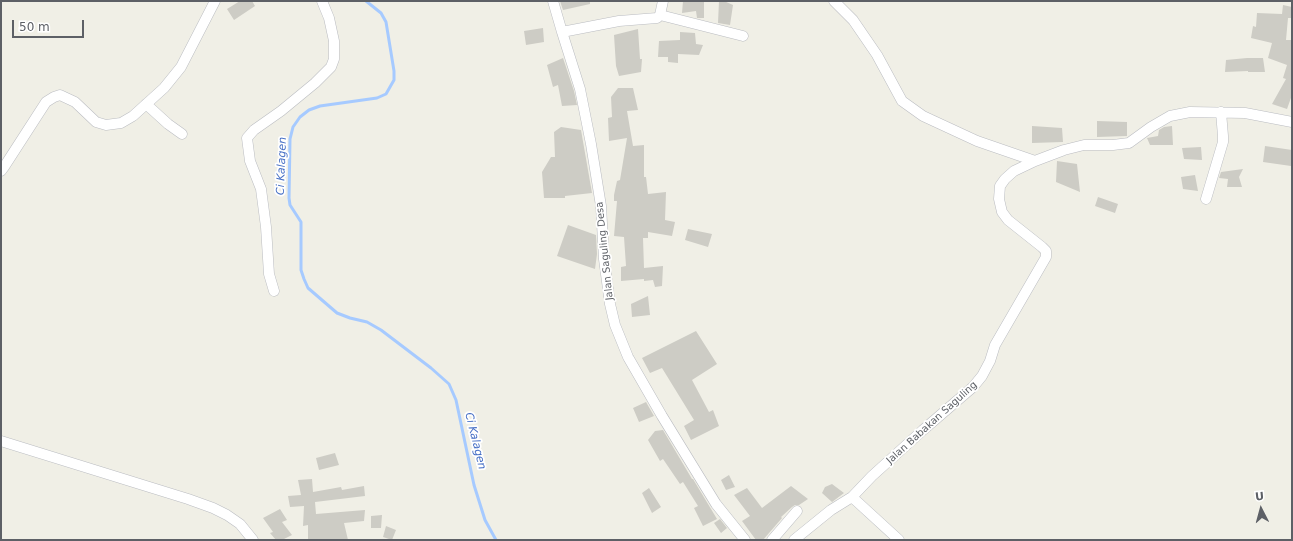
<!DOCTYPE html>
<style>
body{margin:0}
#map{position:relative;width:1293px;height:541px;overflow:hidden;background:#f0efe6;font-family:"DejaVu Sans",sans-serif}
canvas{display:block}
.frame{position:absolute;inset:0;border:2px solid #5d6066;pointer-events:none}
.north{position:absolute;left:1241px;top:489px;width:40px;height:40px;-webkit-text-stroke:3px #fff;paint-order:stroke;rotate:354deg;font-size:11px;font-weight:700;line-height:16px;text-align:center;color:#5d6066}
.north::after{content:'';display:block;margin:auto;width:14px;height:18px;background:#5d6066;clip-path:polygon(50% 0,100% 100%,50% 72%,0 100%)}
.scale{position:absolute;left:12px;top:20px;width:72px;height:18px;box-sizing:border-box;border:2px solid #5d6066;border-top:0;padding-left:5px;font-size:12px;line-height:14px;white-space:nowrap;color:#5d6066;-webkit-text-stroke:3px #fff;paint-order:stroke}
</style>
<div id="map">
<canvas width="1293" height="541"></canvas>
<div class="frame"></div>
<div class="north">U</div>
<div class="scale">50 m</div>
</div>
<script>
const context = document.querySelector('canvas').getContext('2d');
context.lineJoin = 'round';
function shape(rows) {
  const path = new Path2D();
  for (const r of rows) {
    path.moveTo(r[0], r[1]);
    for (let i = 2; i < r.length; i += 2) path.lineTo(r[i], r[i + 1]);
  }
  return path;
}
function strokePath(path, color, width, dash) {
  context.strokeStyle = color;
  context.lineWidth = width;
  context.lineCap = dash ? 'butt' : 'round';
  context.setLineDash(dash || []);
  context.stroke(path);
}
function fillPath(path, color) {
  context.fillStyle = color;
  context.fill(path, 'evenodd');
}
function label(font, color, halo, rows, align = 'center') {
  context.font = font + ' "DejaVu Sans",sans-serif';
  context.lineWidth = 3.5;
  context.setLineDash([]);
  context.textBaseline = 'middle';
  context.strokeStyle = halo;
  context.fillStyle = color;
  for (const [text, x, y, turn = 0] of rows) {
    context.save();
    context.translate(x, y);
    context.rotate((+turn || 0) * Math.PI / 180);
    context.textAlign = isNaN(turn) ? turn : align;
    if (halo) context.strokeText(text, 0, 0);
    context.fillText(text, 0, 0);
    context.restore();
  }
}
strokePath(shape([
 [366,1,381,13,386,22,394,71,394,80,386,94,377,98,320,106,309,110,300,117,293,127,290,139,289,198,290,205,301,222,301,270,304,279,308,288,337,313,350,318,367,322,381,330,431,368,449,384,456,400,474,485,485,520,496,540]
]), '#a6caff', 3);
fillPath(shape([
 [240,1,252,1,255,6,234,20,227,9],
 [560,1,590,1,590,4,563,10],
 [683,1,704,2,704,18,697,18,696,11,682,13],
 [719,1,724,1,733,5,730,25,718,23],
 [1283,5,1292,7,1292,18,1288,18,1286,40,1292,40,1292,95,1287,109,1272,104,1286,79,1283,78,1287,65,1268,58,1272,43,1251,38,1253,26,1256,27,1257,13,1282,14],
 [543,28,544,42,526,45,524,31],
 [638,29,640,59,642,59,641,72,619,76,616,66,614,35],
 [680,32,695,33,696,44,703,45,699,55,678,54,678,63,668,62,668,57,658,57,659,41,680,40],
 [563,58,574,91,577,105,562,106,558,85,553,87,547,65],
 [1247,58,1263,58,1265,72,1248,72,1248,71,1225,72,1226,60],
 [618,88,633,88,638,110,627,111,633,146,644,145,644,177,646,177,648,194,666,192,665,220,675,222,672,236,648,232,648,238,643,238,644,268,663,266,662,286,655,287,653,280,644,281,644,279,621,281,621,267,626,266,624,237,614,236,617,201,614,201,614,195,617,181,620,180,627,138,609,141,608,118,612,117,611,97],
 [1097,121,1127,122,1127,136,1097,137],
 [1032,126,1062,128,1063,142,1032,143],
 [1172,126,1173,145,1150,145,1147,138,1158,136,1159,130,1164,127],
 [561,127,581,130,592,193,565,196,565,198,544,198,542,172,551,157,555,157,554,132],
 [1265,146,1292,150,1291,166,1263,162],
 [1201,147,1202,160,1184,159,1182,148],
 [1057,161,1077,164,1080,192,1056,182],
 [1243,169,1239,177,1242,187,1227,187,1228,179,1219,178,1221,172],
 [1195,175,1198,191,1183,189,1181,177],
 [1098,197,1118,204,1115,213,1095,206],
 [568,225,596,235,597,254,595,269,557,256],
 [688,229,712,234,708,247,685,240],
 [648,296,650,315,632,317,631,304],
 [696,331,717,364,692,380,709,412,713,410,719,426,691,440,684,426,694,420,662,368,650,373,642,358],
 [646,402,654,416,639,422,633,408],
 [663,430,692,479,693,479,717,519,703,526,694,508,698,506,683,482,680,484,663,459,660,461,648,440,655,431],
 [335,453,339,465,319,470,316,458],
 [729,475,735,487,726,490,721,480],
 [312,479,313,492,341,487,342,490,364,486,365,496,315,502,316,514,365,510,364,521,344,523,348,540,308,540,308,525,303,526,304,506,290,507,288,496,301,495,298,480],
 [832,484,844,493,832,502,822,493,825,487],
 [791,486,808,499,799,505,795,505,792,507,781,517,782,518,763,540,756,540,742,521,750,516,734,495,747,488,762,508],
 [649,488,661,507,652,513,642,493],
 [280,509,287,520,282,522,292,535,282,540,276,540,270,533,273,532,263,518],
 [382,515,381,528,371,528,371,516],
 [720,519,727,528,721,533,714,523],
 [386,526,396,530,392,540,383,537]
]), '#cdccc5');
const minor = shape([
 [553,1,562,32,580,89,591,144,601,206,604,259,610,304,615,325,628,357,662,416,716,504,745,540],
 [834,1,853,20,877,55,902,101,923,116,977,141,1035,161],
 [660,15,743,36],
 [562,32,619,21,657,18,660,15,663,1],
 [146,104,168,124,182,134],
 [1,171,4,167,46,102,54,97,60,95,75,102,96,122,106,125,121,123,133,116,164,88,181,67,215,1],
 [1206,199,1223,142,1223,136,1221,112],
 [274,291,269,274,266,227,261,189,250,161,247,138,254,130,281,111,315,83,331,67,334,59,334,41,329,18,322,1],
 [1,441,188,499,213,508,227,515,240,524,253,540],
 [852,497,899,540],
 [772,540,797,511],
 [794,540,831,510,852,497,872,476,923,430,973,387,982,376,990,361,995,345,1046,257,1046,251,1042,247,1008,220,1002,212,999,199,1000,186,1005,179,1014,171,1035,161,1064,150,1084,145,1113,145,1129,143,1151,127,1170,116,1190,112,1245,113,1292,122]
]);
strokePath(minor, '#babcc1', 11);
strokePath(minor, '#fff', 10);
label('10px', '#5d6066', '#fff', [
 ["Jalan Saguling Desa",605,251,-96],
 ["Jalan Babakan Saguling",932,423,-42]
]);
label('italic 11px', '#466fc5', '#fff', [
 ["Ci Kalagen",282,166,-88],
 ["Ci Kalagen",475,441,76]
]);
</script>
